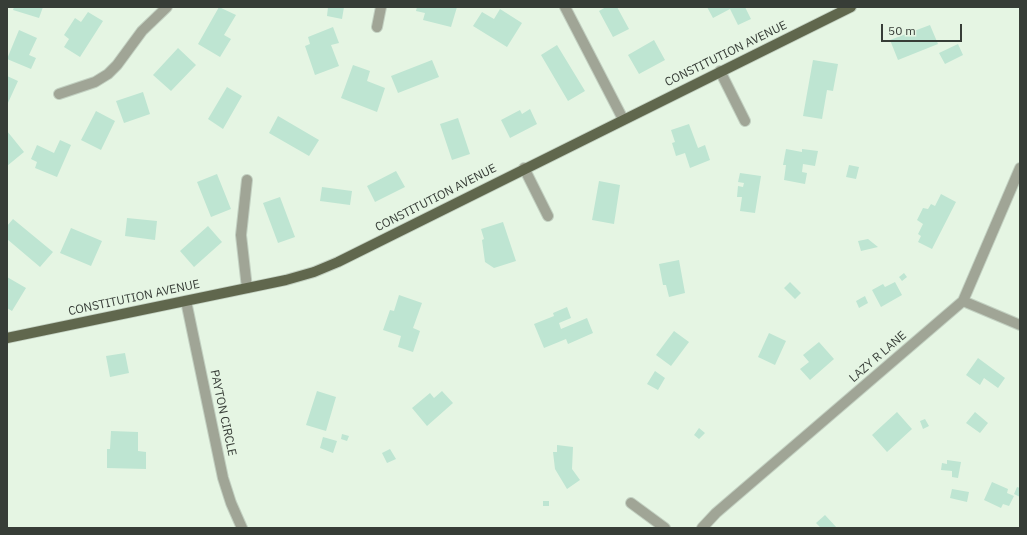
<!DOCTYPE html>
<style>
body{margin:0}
#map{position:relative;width:1027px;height:535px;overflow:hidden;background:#e5f5e3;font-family:"IBM Plex Sans",sans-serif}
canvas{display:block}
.frame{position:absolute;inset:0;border:8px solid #373d37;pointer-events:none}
.scale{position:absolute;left:881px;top:24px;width:81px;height:18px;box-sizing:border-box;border:2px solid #373d37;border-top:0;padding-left:5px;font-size:12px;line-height:14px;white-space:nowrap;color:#373d37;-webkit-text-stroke:3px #e5f5e3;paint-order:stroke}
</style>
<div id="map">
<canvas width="1027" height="535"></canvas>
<div class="frame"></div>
<div class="scale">50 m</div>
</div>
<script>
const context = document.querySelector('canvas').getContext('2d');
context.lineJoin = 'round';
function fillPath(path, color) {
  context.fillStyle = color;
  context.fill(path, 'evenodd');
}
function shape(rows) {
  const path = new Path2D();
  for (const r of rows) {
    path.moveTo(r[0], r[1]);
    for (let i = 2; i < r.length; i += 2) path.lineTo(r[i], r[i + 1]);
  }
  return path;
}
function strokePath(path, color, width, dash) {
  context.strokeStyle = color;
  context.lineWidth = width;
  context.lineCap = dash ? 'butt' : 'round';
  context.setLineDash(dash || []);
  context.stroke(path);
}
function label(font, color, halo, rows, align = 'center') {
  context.font = font + ' "IBM Plex Sans",sans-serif';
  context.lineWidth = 3;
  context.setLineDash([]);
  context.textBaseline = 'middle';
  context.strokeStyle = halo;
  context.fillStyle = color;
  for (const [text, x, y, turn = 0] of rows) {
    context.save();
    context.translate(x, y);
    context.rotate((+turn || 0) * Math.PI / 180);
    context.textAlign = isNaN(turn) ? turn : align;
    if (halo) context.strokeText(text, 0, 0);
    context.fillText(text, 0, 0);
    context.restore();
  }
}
fillPath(shape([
 [14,7,43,7,39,18,13,10],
 [219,7,236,15,224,35,231,39,220,57,198,44],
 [328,7,344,7,342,19,327,16],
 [417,7,457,7,451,27,423,20,425,13,416,11],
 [606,7,617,7,629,29,613,37,599,11],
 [707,7,745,7,751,19,738,25,730,9,713,18],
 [500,9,522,23,507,47,473,26,482,12,494,19],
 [88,12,103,21,80,57,64,47,69,39,64,35,75,18,81,22],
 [930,25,938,44,898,60,890,40],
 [333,27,339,43,331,45,339,66,315,75,305,46,310,44,308,37],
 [19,30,37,38,29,55,36,58,31,69,7,59],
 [654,40,665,60,639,74,628,55],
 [958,44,963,55,945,64,939,53],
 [557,45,585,91,568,101,541,55],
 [178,48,196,65,171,91,153,75],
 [432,60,439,77,398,93,391,76],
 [813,60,838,64,833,91,827,90,822,119,803,116],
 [353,65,370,71,367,81,385,88,377,112,341,98],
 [7,76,18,81,7,105],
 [227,87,242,96,223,129,208,119],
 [143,92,150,114,124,123,116,101],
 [530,109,537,124,510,138,501,120,520,110,522,114],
 [96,111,115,121,101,150,81,140],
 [278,116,319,140,309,156,269,133],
 [458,118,470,154,452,160,440,124],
 [689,124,698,148,705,145,710,160,690,168,685,153,676,156,672,143,675,142,671,130],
 [7,131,24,152,7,166],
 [60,140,71,145,57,177,35,168,37,162,31,159,37,145,54,153],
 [786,149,802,152,802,149,818,151,815,166,803,164,802,172,807,173,805,184,784,180,786,165,783,165],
 [849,165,859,167,856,179,846,177],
 [396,171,405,187,375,202,367,186],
 [740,173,761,176,755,213,740,211,742,197,737,197,738,186,743,187,744,183,738,182],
 [217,174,231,209,211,217,197,182],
 [599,181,620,185,614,224,592,220],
 [322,187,352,191,350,205,320,201],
 [941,194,956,202,932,249,918,242,921,236,918,234,923,224,917,220,923,208,928,209,931,204,935,206],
 [280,197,295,237,278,243,263,203],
 [127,218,157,221,155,240,125,236],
 [13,219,53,252,40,267,7,239,7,226],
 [503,222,516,261,494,268,485,262,482,240,484,239,481,229],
 [208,226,222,242,194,267,180,251],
 [71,228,102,241,91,266,60,253],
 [868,239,878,247,861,251,858,241],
 [679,260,685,293,669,297,666,285,663,285,659,264],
 [904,273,907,277,902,281,899,277],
 [7,277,26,288,12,311,7,308],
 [790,282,801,293,795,299,784,288],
 [895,282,902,295,881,307,872,290,883,284,885,287],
 [399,295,422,303,413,328,420,331,413,352,398,347,401,336,383,330,390,310,394,311],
 [865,296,868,303,859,308,856,301],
 [567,307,571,318,559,323,561,329,587,318,593,333,568,344,566,339,544,348,534,324,554,316,553,313],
 [674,331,689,342,671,366,656,355],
 [769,333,786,341,775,365,758,357],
 [819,342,834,359,810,380,800,369,809,362,803,355],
 [125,353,129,373,110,377,106,356],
 [978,358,1005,378,998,388,984,378,980,385,966,375],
 [655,371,665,378,658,390,647,384],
 [317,391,336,397,326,431,306,425],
 [442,391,453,403,427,426,412,408,430,393,434,398],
 [897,412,912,429,887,452,872,435],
 [975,412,988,423,980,433,966,423],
 [925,419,929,426,923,429,920,421],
 [699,428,705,433,699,439,694,435],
 [111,431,138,432,138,451,146,452,146,469,107,468,107,449,110,449],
 [342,434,349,436,347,441,341,439],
 [323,437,337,441,333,453,320,448],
 [557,445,573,447,572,469,580,480,567,489,555,469,553,452,557,452],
 [390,449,396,459,387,463,382,453],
 [947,460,961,462,958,478,952,477,952,471,941,470,942,463,947,464],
 [992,482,1008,489,1007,493,1014,496,1009,506,1003,504,1001,508,984,500],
 [1017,487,1020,488,1020,497,1014,494],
 [952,489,969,492,967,502,950,498],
 [543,501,549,501,549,506,543,506],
 [825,515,837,528,821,528,816,523]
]), '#bee5d2');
const street = shape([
 [565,7,623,119],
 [377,27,381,7],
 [720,71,745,121],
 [59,94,95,82,108,74,117,65,142,31,167,7],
 [524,168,548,216],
 [247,288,241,235,247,180],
 [186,301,223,478,231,503,242,528],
 [963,301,1020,325],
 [631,503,665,528],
 [702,528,716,513,963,301,1020,168]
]);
const primary = shape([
 [7,338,286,280,314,272,338,262,851,7]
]);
strokePath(street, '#c2d0c1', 12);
strokePath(primary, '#c2d0c1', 12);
strokePath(street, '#a0a596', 10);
strokePath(primary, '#60674d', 10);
label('12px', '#373d37', '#e5f5e3', [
 ["CONSTITUTION AVENUE",726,54,-26],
 ["CONSTITUTION AVENUE",436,198,-27],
 ["CONSTITUTION AVENUE",134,298,-12],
 ["LAZY R LANE",878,357,-41],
 ["PAYTON CIRCLE",223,413,78]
]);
</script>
